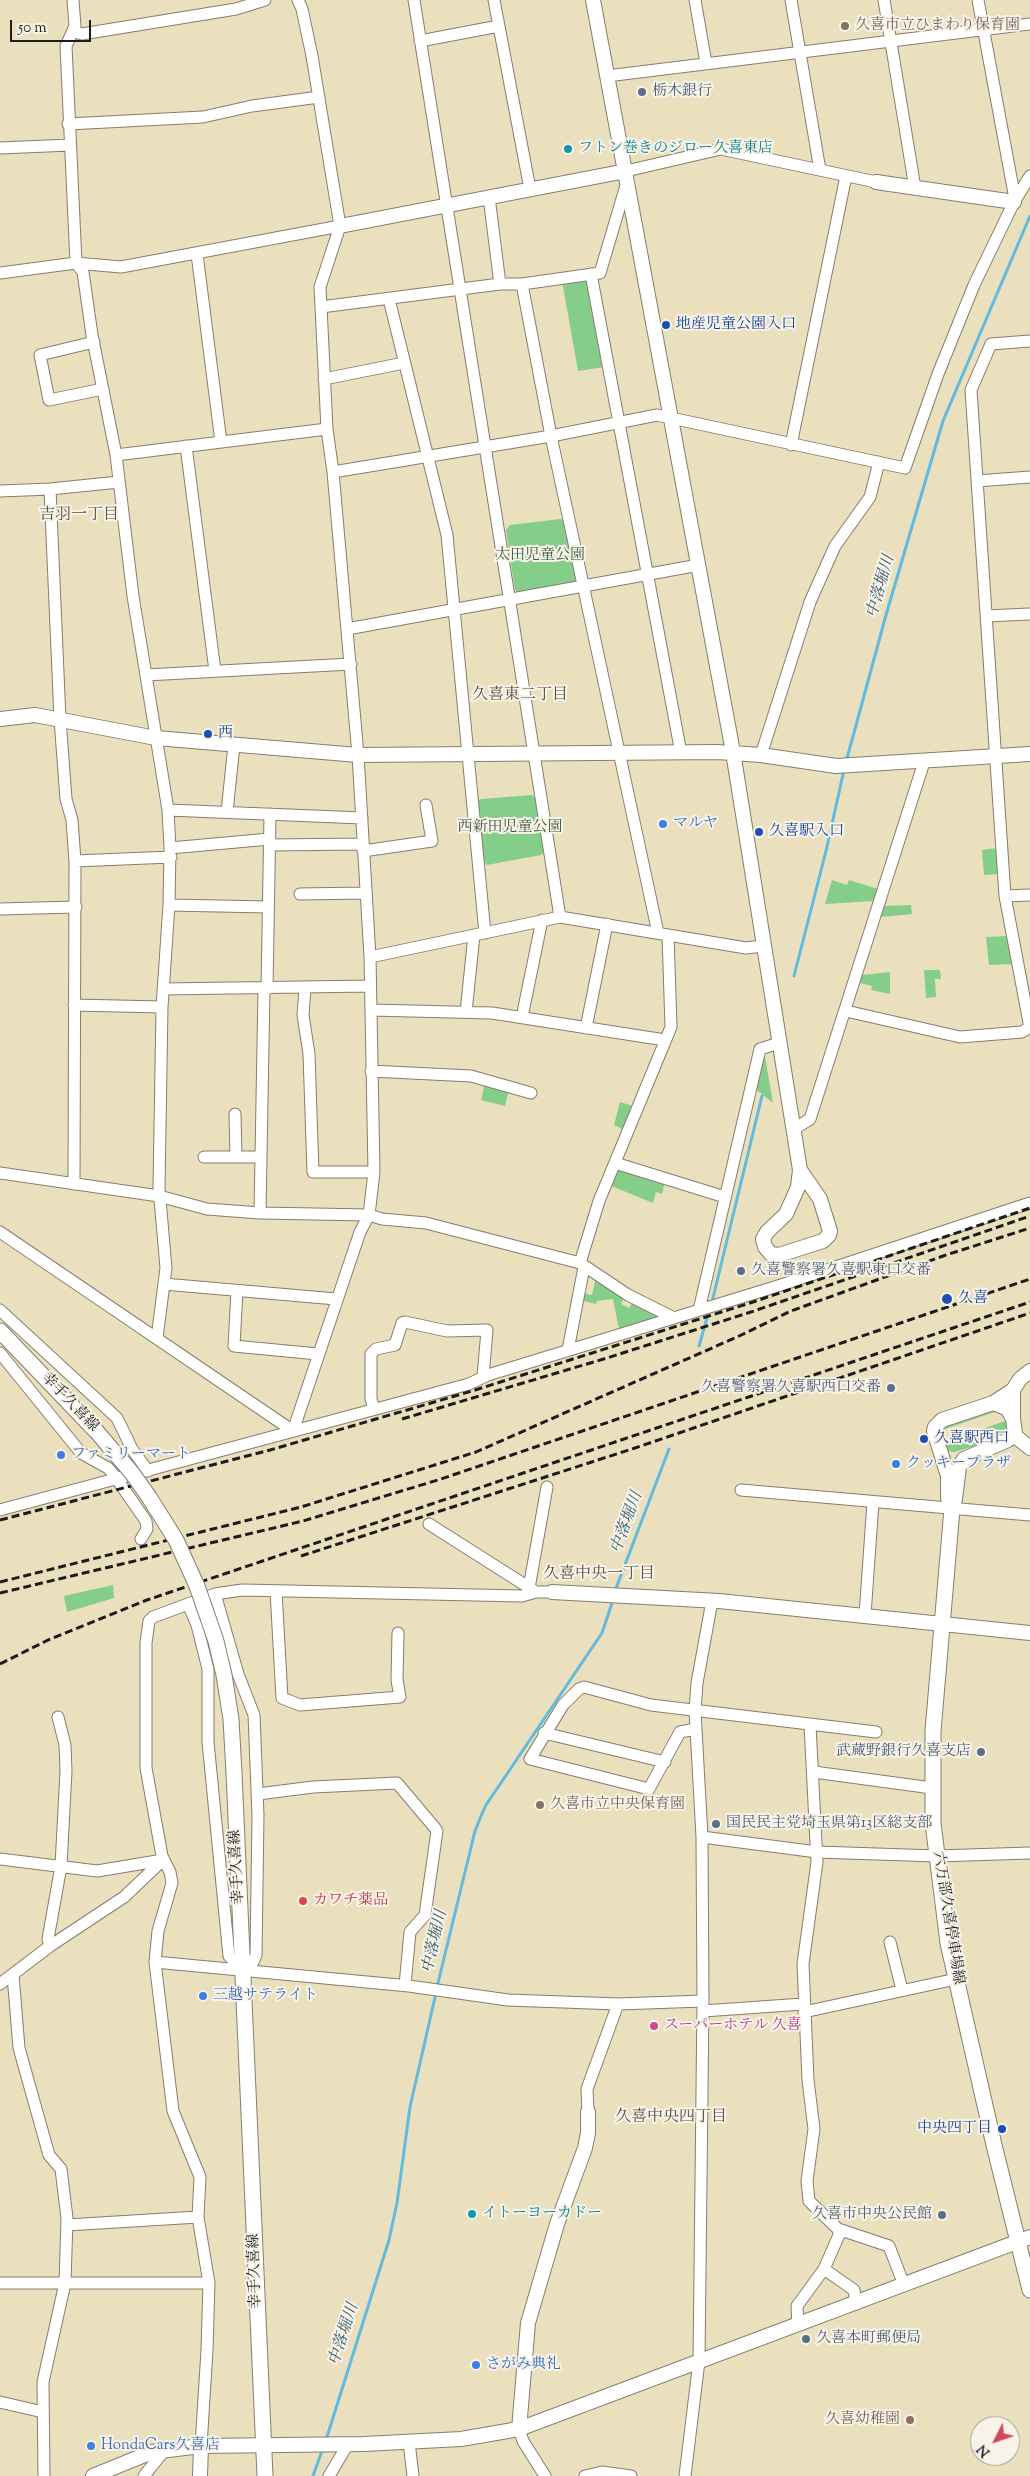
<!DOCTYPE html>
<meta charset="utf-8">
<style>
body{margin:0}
#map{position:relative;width:1030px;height:2476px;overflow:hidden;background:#ebe0be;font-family:"Sorts Mill Goudy",serif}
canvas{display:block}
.north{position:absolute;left:970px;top:2416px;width:50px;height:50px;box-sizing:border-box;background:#f7f3e8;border:1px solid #9f9d96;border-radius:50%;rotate:229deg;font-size:14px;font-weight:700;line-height:20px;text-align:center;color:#1c1c1c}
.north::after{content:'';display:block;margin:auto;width:18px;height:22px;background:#d1495b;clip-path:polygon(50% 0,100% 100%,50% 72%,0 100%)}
.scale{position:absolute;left:10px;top:20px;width:81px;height:22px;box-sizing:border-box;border:2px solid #1c1c1c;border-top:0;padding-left:6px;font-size:15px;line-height:18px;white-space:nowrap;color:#1c1c1c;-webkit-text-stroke:4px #f7f3e8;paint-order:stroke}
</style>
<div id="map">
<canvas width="1030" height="2476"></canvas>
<div class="north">N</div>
<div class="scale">50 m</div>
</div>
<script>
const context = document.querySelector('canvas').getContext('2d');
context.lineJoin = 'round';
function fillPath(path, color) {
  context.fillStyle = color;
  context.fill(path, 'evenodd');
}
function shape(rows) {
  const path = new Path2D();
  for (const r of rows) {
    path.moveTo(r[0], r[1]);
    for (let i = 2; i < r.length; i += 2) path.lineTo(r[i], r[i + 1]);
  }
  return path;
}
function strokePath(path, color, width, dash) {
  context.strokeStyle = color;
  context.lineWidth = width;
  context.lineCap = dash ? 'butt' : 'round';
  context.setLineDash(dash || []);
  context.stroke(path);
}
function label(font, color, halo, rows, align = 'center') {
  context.font = font + ' "Sorts Mill Goudy","Noto Serif JP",serif';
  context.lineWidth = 4;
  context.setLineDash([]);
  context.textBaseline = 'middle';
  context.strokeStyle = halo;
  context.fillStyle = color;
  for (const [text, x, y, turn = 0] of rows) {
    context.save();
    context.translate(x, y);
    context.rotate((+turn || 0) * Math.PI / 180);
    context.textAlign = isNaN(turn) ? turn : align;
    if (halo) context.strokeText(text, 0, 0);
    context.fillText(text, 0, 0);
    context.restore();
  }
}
fillPath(shape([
 [586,279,589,284,604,367,578,371,562,281],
 [560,519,564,520,576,581,572,584,519,593,515,590,506,530,510,525],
 [532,795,536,798,545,851,541,855,487,865,483,861,476,802,481,799],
 [998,848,999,874,984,875,982,850],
 [832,880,847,885,849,880,878,889,874,901,825,904],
 [911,905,912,914,880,917,884,906],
 [1008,936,1014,964,989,965,986,937],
 [940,970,941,979,935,979,936,997,926,998,924,970],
 [890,972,890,994,871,990,872,986,860,983,862,975],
 [764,1051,773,1103,754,1088],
 [485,1083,509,1089,505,1106,481,1100],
 [620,1102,633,1106,628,1122,622,1129,614,1125],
 [616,1167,665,1181,662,1194,656,1192,653,1203,609,1185],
 [595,1281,624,1297,621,1304,629,1308,633,1302,659,1314,659,1317,619,1329,613,1299,597,1301,596,1304,580,1300,582,1293,592,1295],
 [994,1409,995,1412,945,1429,944,1427,946,1424],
 [1005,1421,1007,1421,1010,1427,996,1440,954,1452,947,1451,943,1443],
 [113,1585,114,1598,67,1612,64,1596]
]), '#85ce8a');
strokePath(shape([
 [846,762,886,615,943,421,1030,216],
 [794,976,826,851,844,770],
 [712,1302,762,1096],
 [699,1346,709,1311],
 [615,1591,669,1449],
 [437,1987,475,1831,481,1816,486,1805,602,1633,613,1600],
 [326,2440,389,2240,397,2203,410,2107,436,1993],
 [313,2476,323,2448]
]), '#61bbde', 3);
const minor = shape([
 [73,0,75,26,66,46,76,263,83,272,92,335,116,455,133,596,168,810,170,848,169,905,162,1007,159,1188,166,1268,157,1338],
 [414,0,560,917],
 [494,0,530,189],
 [695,0,706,63],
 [791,0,820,170],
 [884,0,915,188],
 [978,0,1015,199],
 [74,32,82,34,236,9,265,0],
 [420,41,499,26],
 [607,76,1030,24],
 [68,124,203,117,252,106,319,97],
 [0,148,70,145],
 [626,171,721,149,876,182],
 [489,197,500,284],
 [197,254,221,442],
 [0,273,76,263,121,267,340,226],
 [591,274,681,753],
 [522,284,551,436,658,933],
 [389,299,447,535,485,933],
 [321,307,500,284,522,284,600,273,627,182],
 [1030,341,991,344,971,390,1005,896,1030,1028],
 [94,342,40,355,49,400,103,389],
 [324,379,404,363],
 [791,445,846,176],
 [186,446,215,671],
 [116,455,327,429],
 [333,472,551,436,657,415,905,468,938,374,974,285,1014,202,1030,176],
 [977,481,1030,477],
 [50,489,60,719,66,799,72,820,75,861,74,1184],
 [0,491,50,489,119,482],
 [986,616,1030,614],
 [347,629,699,565],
 [146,675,351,664],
 [761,755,810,602,835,546,870,497,879,462],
 [168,810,362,818],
 [227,812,234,745],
 [270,845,362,844],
 [170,848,270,839],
 [363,851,432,841,426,805],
 [75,861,171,857],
 [300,894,365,893],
 [1005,896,1030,895],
 [169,905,268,907],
 [0,909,76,907],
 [370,957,560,917,746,948,763,946],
 [305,988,303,1015,309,1054,313,1172,374,1172],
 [163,989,370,986],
 [267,989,270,814],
 [74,1005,162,1007],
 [371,1010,492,1013,665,1040],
 [846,1011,960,1037,1022,1032,1030,1027],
 [466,1012,474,935],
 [522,1017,542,920],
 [586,1028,607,924],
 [371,1071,471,1076,531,1093],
 [235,1114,236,1157],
 [794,1129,810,1119,924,762],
 [204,1157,261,1157],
 [615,1163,725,1197],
 [0,1173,159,1196,207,1209,260,1213,369,1215,382,1219,426,1223,580,1263,628,1295,674,1318],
 [260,1213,264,989],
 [0,1232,293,1431],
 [580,1263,599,1201,671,1027,668,935],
 [164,1284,336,1299],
 [237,1291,234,1346,318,1354],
 [0,1310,117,1418,132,1449,148,1471],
 [699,1310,760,1049,779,1043],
 [568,1350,584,1267],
 [0,1353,81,1453,108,1468,114,1475,146,1521,147,1529,141,1539],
 [374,1409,371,1399,371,1354,376,1349,395,1345,402,1323,405,1322,447,1331,487,1330,483,1377],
 [293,1431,360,1232,369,1215,374,1172,370,957,358,755,333,472,327,429,320,287,340,226,312,56,302,9,298,0],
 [741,1490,1030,1515],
 [0,1510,469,1384,488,1375,778,1286,1030,1203],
 [429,1524,536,1592],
 [529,1588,547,1487],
 [276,1591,282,1698,300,1705,400,1697,397,1680,398,1633],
 [188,1604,197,1625,208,1669,208,1742,229,1956,243,1970,253,1962,256,1955,258,1815,254,1715,238,1674,215,1594],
 [865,1615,873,1502],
 [696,1729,680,1732,649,1789,530,1759,563,1705,579,1689,584,1687,651,1705,876,1732],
 [544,1733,665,1762],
 [814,1772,932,1788],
 [258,1794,313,1787,397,1783,435,1828,437,1831,425,1915,410,1932,405,1985],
 [702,1837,817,1852,937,1856,1030,1853],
 [0,1859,97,1871,163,1860],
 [890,1942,902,1990],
 [50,1946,48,1939,61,1866,66,1771,65,1745,58,1717],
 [155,1962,409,1986,508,2000,618,2004,703,2001],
 [13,1975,19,2048,49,2155,61,2169,67,2218,65,2283,43,2382,44,2476],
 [0,1984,50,1946,124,1897,163,1860],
 [703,2011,803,2004],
 [804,2012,956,1979],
 [588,2112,587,2089,618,2004],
 [67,2225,198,2217],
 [838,2229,889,2246,904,2285],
 [824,2269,854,2290,856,2304],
 [0,2283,209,2283],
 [798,2325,797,2306,824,2269,839,2235,838,2229,809,2201,807,2181,814,2129,808,2080,803,1964,817,1862,810,1725],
 [0,2402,43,2412],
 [519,2429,523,2441,545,2476],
 [409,2442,413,2476],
 [201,2446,207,2350,209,2283,198,2217,200,2177,173,2111,155,1962,158,1931,172,1883,170,1872,162,1856,146,1768,146,1643,149,1621,153,1617,215,1594,242,1590,522,1596,536,1592,552,1592],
 [144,2476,163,2452],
 [329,2476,348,2444],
 [585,2476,602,2472,631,2476],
 [685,2476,699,2361,703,2001,702,1837,695,1711,697,1683,712,1601]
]);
const tertiary = shape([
 [593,0,733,752,800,1170,798,1187,786,1214,767,1232,763,1239,765,1247,771,1254,779,1255,823,1241,829,1235,830,1231,820,1199,800,1170],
 [876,182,1014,202],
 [340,226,626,171],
 [0,719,35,715,156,738,358,755,717,752,761,755,836,766,1030,754],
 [1013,1390,1020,1379,1030,1371],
 [993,1403,1006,1408,1010,1413,1013,1419,1015,1433,1008,1440,964,1459,959,1467,955,1499,952,1509,948,1498,948,1476,934,1431,935,1427,942,1420,993,1403],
 [993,1403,1013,1390,1013,1419],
 [1014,1435,1030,1448],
 [552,1592,719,1601,1030,1633],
 [519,2429,528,2323,557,2224,585,2148,588,2133,588,2112],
 [93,2476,152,2452,201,2446,364,2444,461,2439,519,2429,1030,2237],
 [200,2476,201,2446]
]);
const secondary = shape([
 [0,1331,97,1432],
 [952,1509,933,1731,933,1823,948,1943,994,2145,1030,2290],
 [234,1773,265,2476]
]);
strokePath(minor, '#847e6d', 13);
strokePath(tertiary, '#847e6d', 16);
strokePath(secondary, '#847e6d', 17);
strokePath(minor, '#fff', 11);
strokePath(tertiary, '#fff', 14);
strokePath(secondary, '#fff', 15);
strokePath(shape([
 [402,1419,607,1358,754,1311,1030,1216],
 [0,1520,270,1450,472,1391,753,1302,1030,1208],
 [301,1556,635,1448,1030,1313],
 [0,1582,301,1507,476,1452,737,1337,791,1311,943,1256,1030,1228],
 [0,1593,303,1521,441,1479,1030,1279],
 [0,1664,48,1640,147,1600,1030,1302]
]), '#1c1c1c', 3, [8, 4]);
const secondaryBridge = shape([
 [97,1432,132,1473,149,1497,176,1540,197,1586,216,1641,224,1675,231,1719,234,1773]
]);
strokePath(secondaryBridge, '#847e6d', 17, []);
strokePath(secondaryBridge, '#fff', 15);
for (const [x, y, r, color] of [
 [845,26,5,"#8d6e63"],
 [642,92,5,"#5c6f8a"],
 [568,149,5,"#0f9aa8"],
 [666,325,5,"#1a4fb4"],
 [208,734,5,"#1a4fb4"],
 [663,824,5,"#3f7fe0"],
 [759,832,5,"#1a4fb4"],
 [741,1271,5,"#5c6f8a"],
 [947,1299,6,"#1a4fb4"],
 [891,1388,5,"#5c6f8a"],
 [924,1439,5,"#1a4fb4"],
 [61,1455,5,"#3f7fe0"],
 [896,1464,5,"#3f7fe0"],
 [981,1752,5,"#5c6f8a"],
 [540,1805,5,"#8d6e63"],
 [716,1824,5,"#5c6f8a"],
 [303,1901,5,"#e0444e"],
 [203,1996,5,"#3f7fe0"],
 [654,2026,5,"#d1479c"],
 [1002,2129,5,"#1a4fb4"],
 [472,2214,5,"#0f9aa8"],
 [942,2215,5,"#5c6f8a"],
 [806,2339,5,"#5c6f8a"],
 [476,2365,5,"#3f7fe0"],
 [910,2420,5,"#8d6e63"],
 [91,2446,5,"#3f7fe0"]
]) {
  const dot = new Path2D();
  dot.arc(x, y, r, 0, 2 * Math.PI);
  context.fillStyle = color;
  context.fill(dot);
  strokePath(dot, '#f7f3e8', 2);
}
label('15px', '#785e54', '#f7f3e8', [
 ["久喜市立ひまわり保育園",855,26],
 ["久喜市立中央保育園",550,1805],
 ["久喜幼稚園",900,2420,"right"]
], 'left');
label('15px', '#4e5e75', '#f7f3e8', [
 ["栃木銀行",652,92],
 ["久喜警察署久喜駅東口交番",751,1271],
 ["久喜警察署久喜駅西口交番",881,1388,"right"],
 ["武蔵野銀行久喜支店",971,1752,"right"],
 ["国民民主党埼玉県第13区総支部",726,1824],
 ["久喜市中央公民館",932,2215,"right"],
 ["久喜本町郵便局",816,2339]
], 'left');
label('15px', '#0d838f', '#f7f3e8', [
 ["フトン巻きのジロー久喜東店",578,149],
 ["イトーヨーカドー",482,2214]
], 'left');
label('15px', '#164399', '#f7f3e8', [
 ["地産児童公園入口",676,325],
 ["西",218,734],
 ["久喜駅入口",769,832],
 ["久喜",958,1299],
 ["久喜駅西口",934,1439],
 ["中央四丁目",992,2129,"right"]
], 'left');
label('15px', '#415a42', '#f7f3e8', [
 ["太田児童公園",540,556],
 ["西新田児童公園",510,828]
]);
label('15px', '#366cbe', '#f7f3e8', [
 ["マルヤ",673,824],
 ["ファミリーマート",71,1455],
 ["クッキープラザ",906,1464],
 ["三越サテライト",213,1996],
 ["さがみ典礼",486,2365],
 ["HondaCars久喜店",101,2446]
], 'left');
label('15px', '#1c1c1c', '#f7f3e8', [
 ["幸手久喜線",69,1403,46],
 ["幸手久喜線",238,1867,-93],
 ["六万部久喜停車場線",947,1918,81],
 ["幸手久喜線",256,2271,-92]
]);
label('15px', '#be3a42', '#f7f3e8', [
 ["カワチ薬品",313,1901]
], 'left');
label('15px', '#b23c85', '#f7f3e8', [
 ["スーパーホテル 久喜",664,2026]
], 'left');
label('16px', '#5b4d3f', '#f7f3e8', [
 ["吉羽一丁目",79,516],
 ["久喜東二丁目",520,696],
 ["久喜中央一丁目",599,1575],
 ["久喜中央四丁目",671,2118]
]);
label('italic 16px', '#385c6a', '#f7f3e8', [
 ["中落堀川",882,587,-74],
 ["中落堀川",628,1523,-70],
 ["中落堀川",436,1942,-77],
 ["中落堀川",345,2335,-72]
]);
</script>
